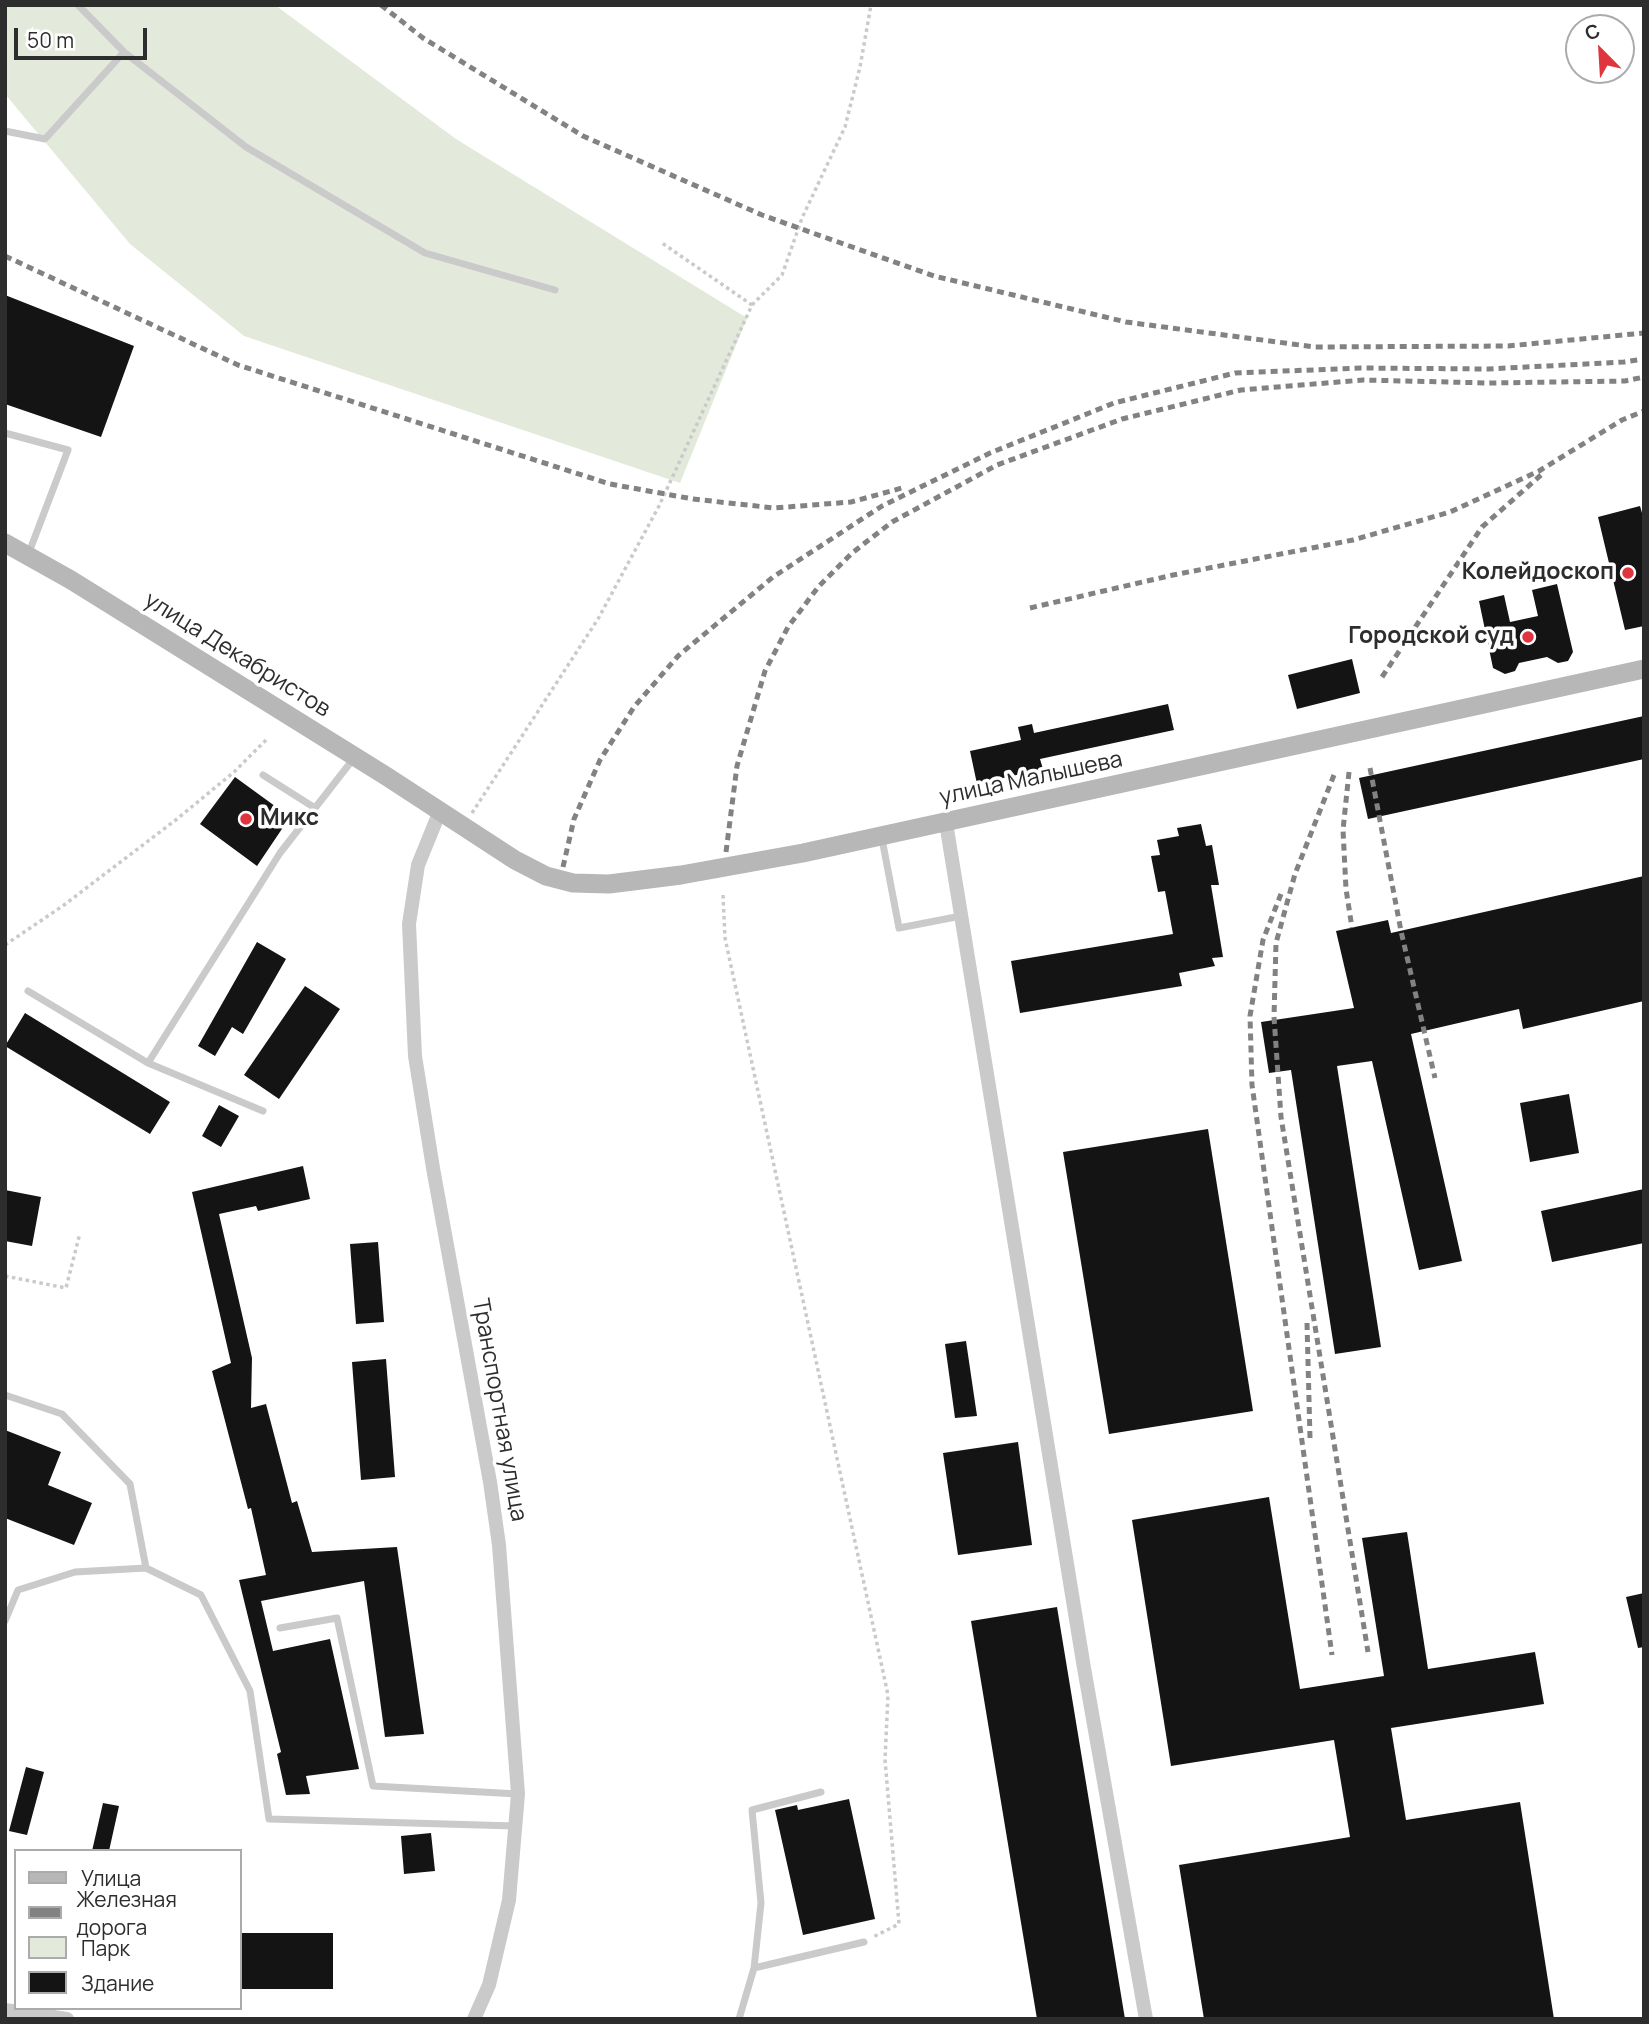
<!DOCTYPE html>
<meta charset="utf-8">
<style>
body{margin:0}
#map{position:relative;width:1649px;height:2024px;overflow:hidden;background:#fff;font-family:Manrope,sans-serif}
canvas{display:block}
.frame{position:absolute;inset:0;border:7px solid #2d2d2d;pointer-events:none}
.legend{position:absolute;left:14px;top:1849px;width:228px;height:161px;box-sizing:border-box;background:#fff;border:2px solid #ababab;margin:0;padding:9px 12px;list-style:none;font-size:21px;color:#2d2d2d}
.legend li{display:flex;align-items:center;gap:14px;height:35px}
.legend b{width:35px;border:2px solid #ababab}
.north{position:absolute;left:1565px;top:14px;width:70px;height:70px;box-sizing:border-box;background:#fff;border:2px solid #ababab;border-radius:50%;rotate:336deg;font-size:19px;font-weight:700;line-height:28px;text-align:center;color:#2d2d2d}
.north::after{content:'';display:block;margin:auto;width:24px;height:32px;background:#df353f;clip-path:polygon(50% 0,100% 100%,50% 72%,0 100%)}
.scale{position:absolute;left:14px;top:28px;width:133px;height:32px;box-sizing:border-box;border:4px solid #2d2d2d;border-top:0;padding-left:9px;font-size:21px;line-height:24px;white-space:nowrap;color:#2d2d2d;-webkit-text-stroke:5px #fff;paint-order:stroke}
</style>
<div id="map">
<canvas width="1649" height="2024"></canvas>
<div class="frame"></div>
<ul class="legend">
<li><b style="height:9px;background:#b7b7b7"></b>Улица</li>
<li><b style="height:9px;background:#828282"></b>Железная дорога</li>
<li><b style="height:19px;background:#e3eadb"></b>Парк</li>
<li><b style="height:19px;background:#141414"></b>Здание</li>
</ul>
<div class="north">С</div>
<div class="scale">50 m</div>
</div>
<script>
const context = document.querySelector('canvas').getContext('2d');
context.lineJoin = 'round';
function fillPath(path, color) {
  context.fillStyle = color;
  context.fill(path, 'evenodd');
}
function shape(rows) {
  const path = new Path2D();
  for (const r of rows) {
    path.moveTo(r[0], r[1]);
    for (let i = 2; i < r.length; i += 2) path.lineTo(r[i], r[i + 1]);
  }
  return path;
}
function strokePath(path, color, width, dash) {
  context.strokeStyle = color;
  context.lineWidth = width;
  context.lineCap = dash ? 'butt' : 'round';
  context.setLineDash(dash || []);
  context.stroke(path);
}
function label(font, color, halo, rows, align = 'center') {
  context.font = font + ' Manrope,sans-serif';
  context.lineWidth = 7;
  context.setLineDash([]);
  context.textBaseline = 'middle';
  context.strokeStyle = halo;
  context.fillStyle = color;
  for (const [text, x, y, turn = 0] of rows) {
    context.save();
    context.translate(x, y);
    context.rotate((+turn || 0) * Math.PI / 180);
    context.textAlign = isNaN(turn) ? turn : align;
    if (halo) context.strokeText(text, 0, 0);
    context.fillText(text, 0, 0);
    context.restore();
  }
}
fillPath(shape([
 [5,5,275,5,456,139,747,318,680,483,244,336,130,244,5,94]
]), '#e3eadb');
fillPath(shape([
 [5,295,134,346,101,437,5,404],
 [1640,506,1644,520,1644,626,1625,630,1598,517],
 [1557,584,1573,652,1568,661,1558,663,1547,657,1519,663,1515,671,1505,674,1493,668,1479,601,1504,595,1510,622,1538,616,1532,590],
 [1352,659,1360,693,1297,709,1288,675],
 [1168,704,1174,730,1040,759,1043,769,977,784,970,751,1021,740,1018,727,1032,724,1034,733],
 [1644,716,1644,759,1368,819,1359,778],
 [235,777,290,817,257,866,200,824],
 [1201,824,1206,846,1212,845,1219,885,1211,885,1223,957,1212,958,1215,966,1179,973,1182,986,1020,1013,1011,961,1173,934,1165,891,1158,892,1151,856,1160,855,1157,840,1179,836,1177,828],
 [1644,876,1644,1001,1523,1029,1519,1009,1411,1034,1462,1261,1419,1270,1372,1061,1337,1066,1381,1347,1335,1354,1291,1070,1269,1073,1261,1022,1354,1008,1336,931,1388,920,1391,933],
 [257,942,286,959,243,1034,232,1027,215,1056,198,1046],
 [305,986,340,1009,279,1099,244,1075],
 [25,1013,170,1102,150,1134,5,1046],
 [1569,1094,1579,1153,1530,1162,1520,1103],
 [219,1105,239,1116,221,1147,202,1136],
 [1208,1129,1253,1411,1109,1434,1063,1152],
 [303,1166,310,1199,258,1211,256,1206,219,1214,252,1358,251,1408,266,1404,292,1503,297,1501,312,1552,397,1547,424,1734,385,1737,364,1581,261,1601,273,1651,330,1639,359,1769,306,1776,310,1794,286,1795,277,1754,281,1752,239,1580,266,1575,251,1508,248,1509,212,1371,231,1363,192,1192],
 [1644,1189,1644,1243,1552,1262,1541,1211],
 [5,1190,41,1197,32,1246,5,1241],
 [378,1242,384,1322,356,1324,350,1244],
 [966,1341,977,1416,955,1418,945,1344],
 [386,1359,395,1477,361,1480,352,1362],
 [5,1430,61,1452,48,1485,92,1503,74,1545,5,1518],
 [1018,1442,1032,1545,958,1555,943,1453],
 [1269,1497,1300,1689,1384,1676,1362,1538,1407,1532,1428,1669,1535,1652,1544,1704,1391,1728,1406,1820,1520,1802,1554,2019,1204,2019,1179,1865,1350,1837,1334,1740,1171,1766,1132,1520],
 [1644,1593,1644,1647,1638,1648,1626,1597],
 [1057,1607,1125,2019,1037,2019,971,1621],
 [26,1767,44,1772,27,1835,9,1831],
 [849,1799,875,1919,803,1935,775,1810,797,1805,798,1810],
 [103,1803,119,1806,109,1851,92,1851],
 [431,1833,435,1871,404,1874,401,1836],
 [240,1933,333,1933,333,1989,240,1989]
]), '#141414');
strokePath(shape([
 [752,305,782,275,802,218,845,127,860,67,871,5],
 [472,813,598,619,659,506,752,305,662,243],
 [723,895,725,938,888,1695,885,1760,899,1924,873,1937],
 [5,945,64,905,177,819,234,772,266,740],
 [5,1276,66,1288,80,1233]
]), '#cacaca', 3.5, [3.5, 3.5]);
strokePath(shape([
 [78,5,124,52],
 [5,131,45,139,124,52,246,147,425,253,555,290],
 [5,433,68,450,28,555],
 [263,775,315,808],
 [882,839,899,928,961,916],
 [28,991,148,1063,280,853,354,758],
 [148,1063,263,1111],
 [5,1395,62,1414,130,1484,146,1568],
 [5,1621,18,1590,75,1572,146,1568,201,1595,250,1691,269,1819,515,1826],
 [280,1628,337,1618,373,1786,518,1794],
 [754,1968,761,1903,752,1810,821,1792],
 [739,2019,754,1968,864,1942]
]), '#cacaca', 7);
strokePath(shape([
 [440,811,418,865,409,924,415,1056,433,1168,490,1482,499,1545,518,1794,509,1900,489,1985,474,2019],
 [946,823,1084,1668,1146,2019],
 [5,2010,67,2019]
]), '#cacaca', 14);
strokePath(shape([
 [5,543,71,580,386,776,515,860,546,876,573,883,609,884,681,875,803,853,1644,669]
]), '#b7b7b7', 19);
strokePath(shape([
 [381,5,423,38,583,136,762,215,934,276,1126,322,1315,347,1508,346,1644,333],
 [5,256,238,365,610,484,693,499,774,508,851,502,902,488],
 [1030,608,1173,575,1353,540,1450,512,1539,471,1622,420,1644,411],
 [1382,677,1482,527,1541,475],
 [1370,768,1401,931,1435,1078],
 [1349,772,1343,830,1346,889,1352,928],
 [1334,775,1295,874,1276,943,1274,1017,1281,1117,1368,1652],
 [726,852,737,766,765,671,788,627,819,586,852,553,892,522,997,465,1122,419,1241,390,1363,380,1489,383,1625,381,1644,377],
 [563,867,574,819,600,760,634,707,678,656,773,577,882,506,990,453,1114,403,1235,373,1361,368,1488,369,1624,362,1644,359],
 [1281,894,1263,940,1250,1016,1252,1085,1332,1655],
 [1307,1323,1310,1438]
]), '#828282', 5, [7, 5]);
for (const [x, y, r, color] of [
 [1628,573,7,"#df353f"],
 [1528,637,7,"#df353f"],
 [246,819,7,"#df353f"]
]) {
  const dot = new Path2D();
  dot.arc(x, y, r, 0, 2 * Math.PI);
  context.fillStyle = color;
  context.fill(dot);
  strokePath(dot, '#fff', 2.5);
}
label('bold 23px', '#2d2d2d', '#fff', [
 ["Колейдоскоп",1614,573],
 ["Городской суд",1514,637],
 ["Микс",260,819,"left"]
], 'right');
label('23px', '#2d2d2d', '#fff', [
 ["улица Декабристов",237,655,32],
 ["улица Малышева",1031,779,-12],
 ["Транспортная улица",499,1410,80]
]);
</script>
